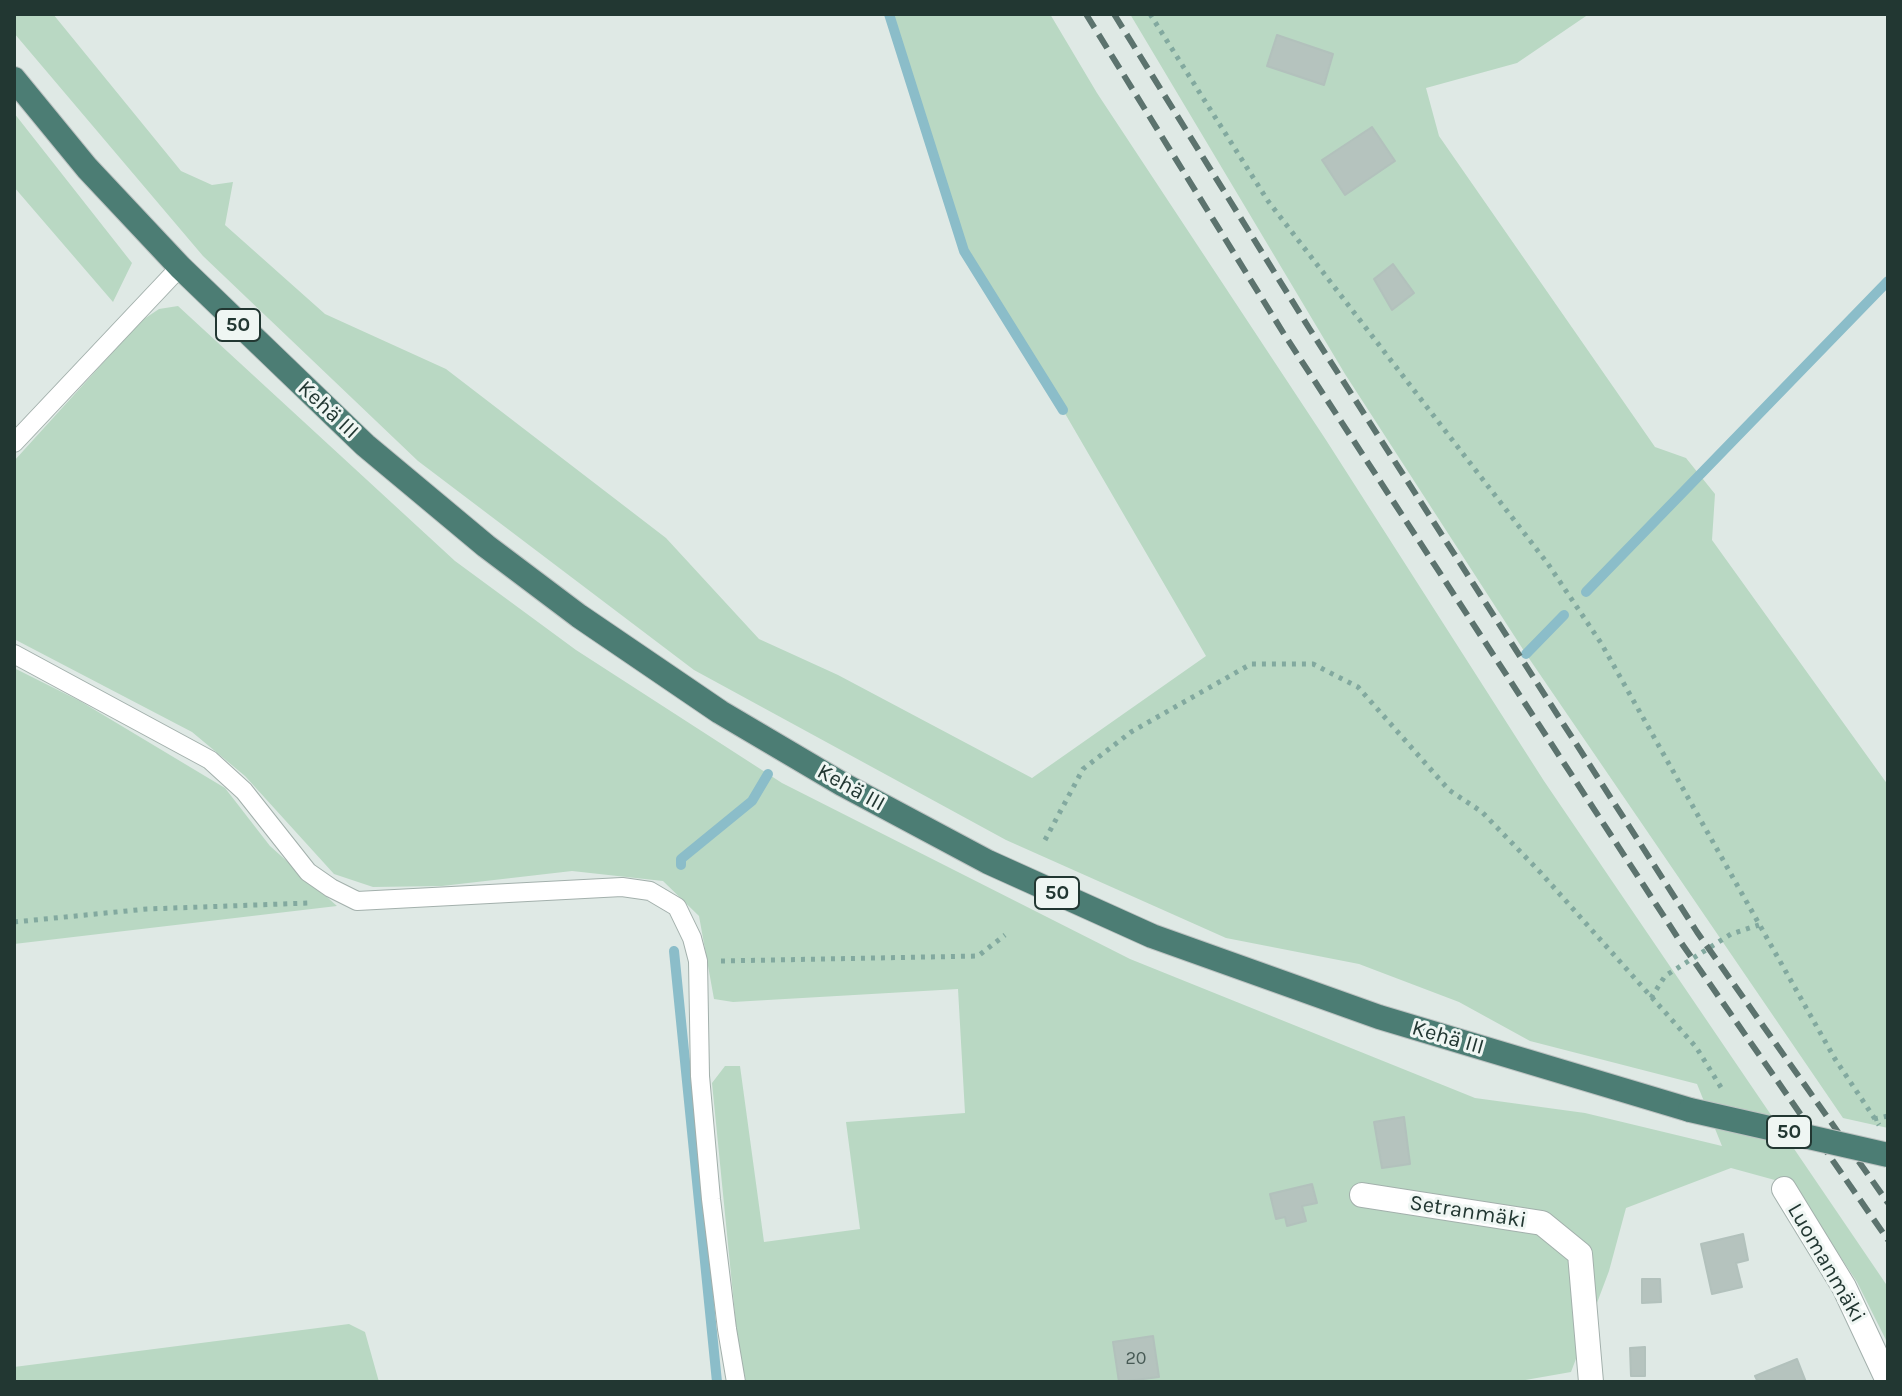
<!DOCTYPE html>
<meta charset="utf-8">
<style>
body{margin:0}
#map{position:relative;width:1902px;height:1396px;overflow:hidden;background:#dfe9e5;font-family:Karla,sans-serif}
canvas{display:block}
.frame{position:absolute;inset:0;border:16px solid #223732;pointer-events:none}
</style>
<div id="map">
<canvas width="1902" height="1396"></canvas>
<div class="frame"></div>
</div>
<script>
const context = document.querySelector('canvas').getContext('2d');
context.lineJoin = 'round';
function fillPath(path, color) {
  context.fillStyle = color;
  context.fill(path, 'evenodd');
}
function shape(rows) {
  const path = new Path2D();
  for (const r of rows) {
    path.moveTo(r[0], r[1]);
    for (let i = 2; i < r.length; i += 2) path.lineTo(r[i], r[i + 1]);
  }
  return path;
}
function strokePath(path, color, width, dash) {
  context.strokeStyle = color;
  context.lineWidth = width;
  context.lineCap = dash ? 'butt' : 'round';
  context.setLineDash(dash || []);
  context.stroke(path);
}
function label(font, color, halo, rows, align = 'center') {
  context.font = font + ' Karla,sans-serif';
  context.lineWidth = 6;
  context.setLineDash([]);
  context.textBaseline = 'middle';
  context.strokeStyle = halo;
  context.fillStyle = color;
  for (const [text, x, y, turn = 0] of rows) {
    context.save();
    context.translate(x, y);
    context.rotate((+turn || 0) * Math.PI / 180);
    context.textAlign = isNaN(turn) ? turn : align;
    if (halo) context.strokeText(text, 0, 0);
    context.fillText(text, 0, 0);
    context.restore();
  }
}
fillPath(shape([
 [14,14,53,14,181,171,212,185,233,182,225,225,325,314,446,369,666,538,759,639,838,675,1032,778,1206,656,1063,410,964,251,891,14,1050,14,1097,93,1326,440,1544,781,1888,1287,1888,1344,1857,1282,1793,1185,1731,1168,1626,1208,1609,1271,1571,1372,1514,1382,746,1382,738,1345,712,1083,725,1066,740,1066,764,1242,860,1229,846,1122,965,1113,958,989,733,1002,714,999,699,916,663,881,572,871,442,886,373,887,334,874,245,776,192,732,14,639,14,461,141,321,159,309,178,306,455,561,576,650,782,783,1130,959,1475,1098,1585,1113,1722,1146,1697,1084,1530,1041,1459,1002,1359,964,1226,938,1006,840,694,670,418,461,203,256,14,33],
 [1130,14,1589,14,1517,63,1426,88,1439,136,1655,447,1686,458,1715,494,1712,540,1888,785,1888,1128,1843,1118,1526,654,1345,374],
 [14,113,132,263,113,302,14,187],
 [14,668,80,701,225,788,270,846,337,906,14,944],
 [349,1324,365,1332,379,1382,14,1382,14,1367]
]), '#b9d8c3');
strokePath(shape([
 [889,14,964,251,1063,410],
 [1586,592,1888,281],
 [1526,654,1564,615],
 [681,865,681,859,752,801,768,774],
 [674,951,717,1382]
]), '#8bbdc9', 10);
const building = shape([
 [1277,35,1333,54,1324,85,1267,66,1277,35],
 [1372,127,1395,161,1345,195,1322,160,1372,127],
 [1393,264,1414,293,1392,310,1374,279,1393,264],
 [1404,1117,1410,1164,1382,1168,1374,1122,1404,1117],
 [1312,1184,1317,1203,1302,1206,1306,1221,1287,1226,1285,1217,1276,1219,1270,1194,1312,1184],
 [1743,1234,1748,1260,1736,1263,1742,1287,1712,1294,1701,1244,1743,1234],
 [1642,1279,1660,1279,1661,1302,1642,1303,1642,1279],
 [1153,1336,1159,1377,1119,1382,1113,1342,1153,1336],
 [1645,1347,1645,1376,1631,1376,1630,1348,1645,1347],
 [1797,1359,1806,1382,1758,1382,1755,1376,1797,1359]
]);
fillPath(building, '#b5c3be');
strokePath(building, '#b2c1bc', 2);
const service = shape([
 [14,443,180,267],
 [14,654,210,760,244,791,308,872,331,888,357,901,622,887,650,891,677,907,692,938,698,961,700,1076,711,1199,727,1329,736,1382]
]);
const minor = shape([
 [1784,1189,1844,1287,1888,1381],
 [1362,1195,1542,1223,1580,1254,1591,1382]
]);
const trunk = shape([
 [14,79,87,168,180,267,365,445,486,546,579,616,720,712,842,784,988,862,1152,936,1379,1017,1690,1110]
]);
strokePath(service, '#a3b0ac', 20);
strokePath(minor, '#a3b0ac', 26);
strokePath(trunk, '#bdc3c2', 26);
strokePath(shape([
 [1150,14,1268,201,1548,564,1601,643,1835,1059,1879,1125],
 [1045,840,1083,769,1131,732,1251,664,1313,664,1358,687,1449,790,1482,812,1541,873,1696,1047,1722,1089],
 [14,922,147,909,308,903],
 [721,961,978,956,1005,935],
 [1651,998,1665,976,1731,934,1759,925],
 [1874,1119,1888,1116]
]), '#82a99f', 5, [4, 6]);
strokePath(service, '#fff', 18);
strokePath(minor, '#fff', 24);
strokePath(trunk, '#4c7d74', 24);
strokePath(shape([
 [1086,14,1284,334,1680,941,1888,1240],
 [1114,14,1309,328,1697,932,1888,1203]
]), '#5c736e', 6, [16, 8]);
const trunkBridge = shape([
 [1690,1110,1888,1155]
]);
strokePath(trunkBridge, '#bdc3c2', 26, []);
strokePath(trunkBridge, '#4c7d74', 24);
label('18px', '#475a55', null, [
 ["20",1136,1359]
]);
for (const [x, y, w] of [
 [238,325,44],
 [1057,893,44],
 [1789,1132,44]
]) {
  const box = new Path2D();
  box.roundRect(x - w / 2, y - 16, w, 32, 6);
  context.fillStyle = '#eff6f3';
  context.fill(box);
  strokePath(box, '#223732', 2);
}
label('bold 20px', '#223732', null, [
 ["50",238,325],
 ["50",1057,893],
 ["50",1789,1132]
]);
label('22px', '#223732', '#eff6f3', [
 ["Kehä III",328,410,43],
 ["Kehä III",851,788,29],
 ["Kehä III",1448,1038,16],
 ["Setranmäki",1468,1212,9],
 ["Luomanmäki",1826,1263,60]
]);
</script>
